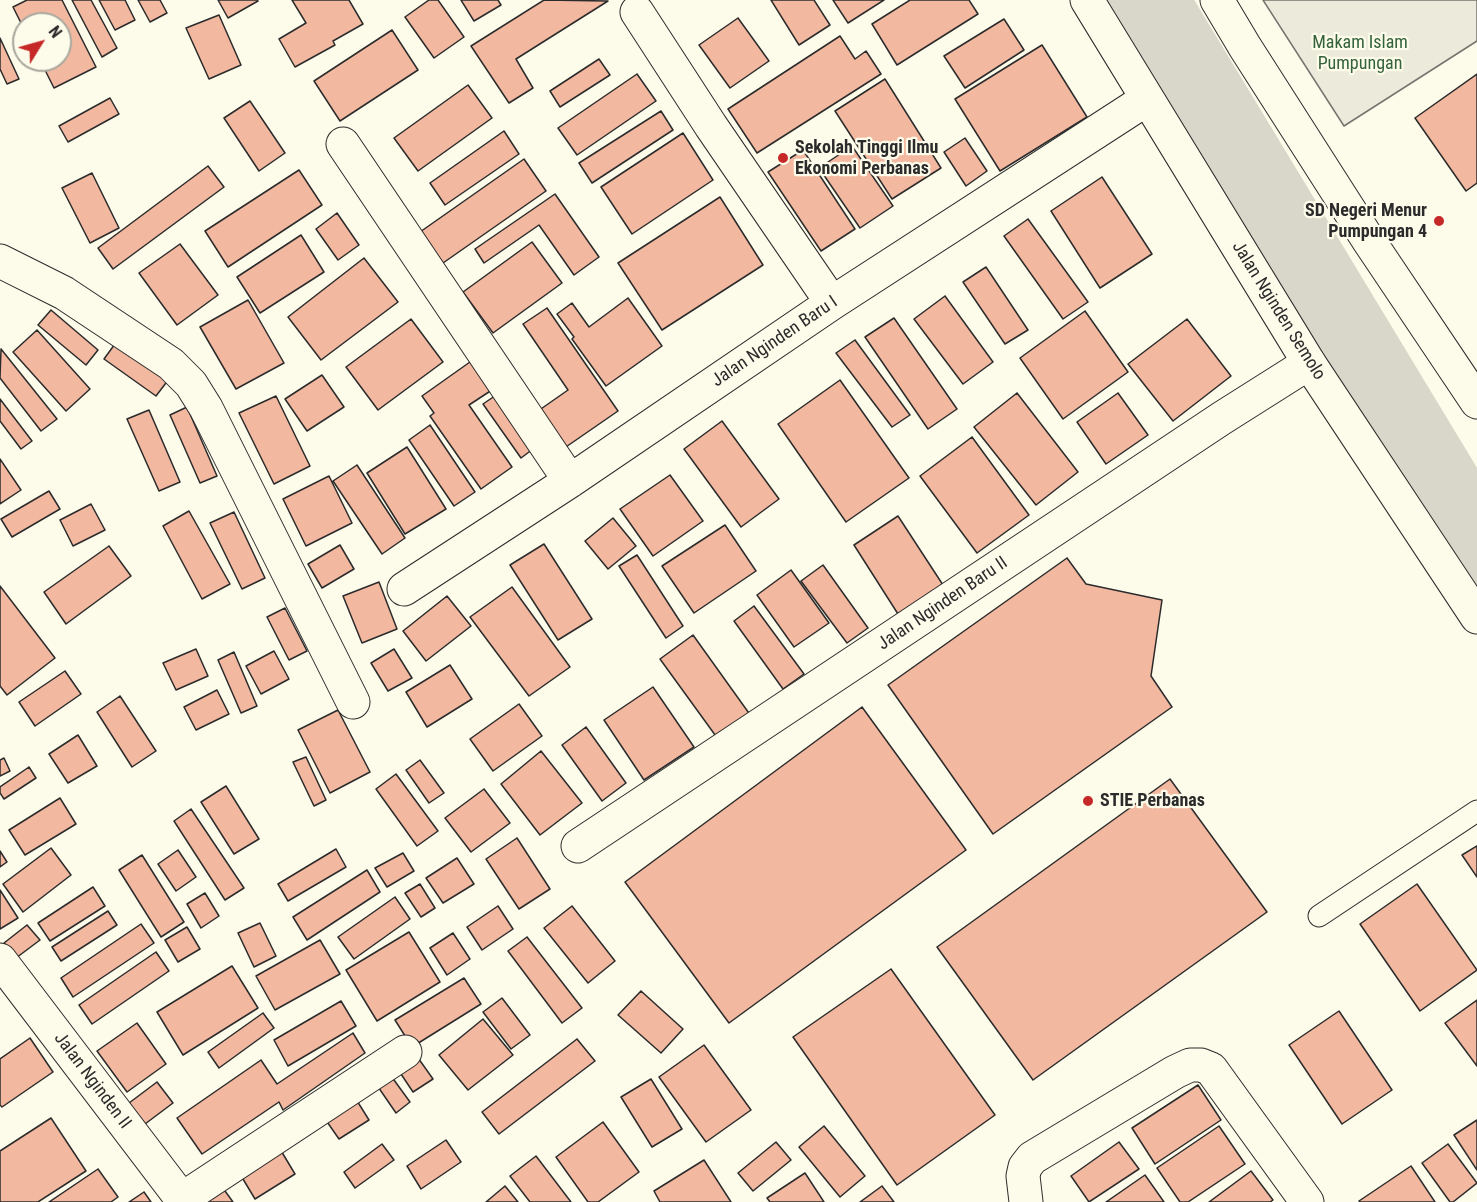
<!DOCTYPE html>
<style>
body{margin:0}
#map{position:relative;width:1477px;height:1202px;overflow:hidden;background:#fdfbea;font-family:"Roboto Condensed",sans-serif}
canvas{display:block}
.north{position:absolute;left:12px;top:12px;width:60px;height:60px;box-sizing:border-box;background:#fdfbea;border:2px solid #a9a89e;border-radius:50%;rotate:53deg;font-size:16px;font-weight:700;line-height:24px;text-align:center;color:#2b2b2b}
.north::after{content:'';display:block;margin:auto;width:21px;height:27px;background:#c62828;clip-path:polygon(50% 0,100% 100%,50% 72%,0 100%)}
</style>
<div id="map">
<canvas width="1477" height="1202"></canvas>
<div class="north">N</div>
</div>
<script>
const context = document.querySelector('canvas').getContext('2d');
context.lineJoin = 'round';
function fillPath(path, color) {
  context.fillStyle = color;
  context.fill(path, 'evenodd');
}
function shape(rows) {
  const path = new Path2D();
  for (const r of rows) {
    path.moveTo(r[0], r[1]);
    for (let i = 2; i < r.length; i += 2) path.lineTo(r[i], r[i + 1]);
  }
  return path;
}
function strokePath(path, color, width, dash) {
  context.strokeStyle = color;
  context.lineWidth = width;
  context.lineCap = dash ? 'butt' : 'round';
  context.setLineDash(dash || []);
  context.stroke(path);
}
function label(font, color, halo, rows, align = 'center') {
  context.font = font + ' "Roboto Condensed",sans-serif';
  context.lineWidth = 4.5;
  context.setLineDash([]);
  context.textBaseline = 'middle';
  context.strokeStyle = halo;
  context.fillStyle = color;
  for (const [text, x, y, turn = 0] of rows) {
    context.save();
    context.translate(x, y);
    context.rotate((+turn || 0) * Math.PI / 180);
    context.textAlign = isNaN(turn) ? turn : align;
    if (halo) context.strokeText(text, 0, 0);
    context.fillText(text, 0, 0);
    context.restore();
  }
}
const green = shape([
 [1263,0,1477,0,1477,41,1344,126,1263,0]
]);
fillPath(green, '#ecebdb');
strokePath(green, '#74746e', 1.5);
strokePath(shape([
 [1144,0,1477,551]
]), '#d8d7c9', 86);
const building = shape([
 [27,0,62,0,96,67,54,88,40,60,60,60,60,24,24,24,24,29,13,7,27,0],
 [72,0,91,0,117,48,102,57,72,0],
 [99,0,125,0,135,20,115,30,99,0],
 [138,0,160,0,167,13,150,22,138,0],
 [218,0,257,0,258,1,228,18,218,0],
 [292,0,349,0,363,24,333,41,335,45,295,67,279,39,306,23,292,0],
 [429,0,438,0,464,37,434,58,405,17,429,0],
 [461,0,498,0,501,5,474,21,461,0],
 [544,0,608,1,516,59,533,88,509,103,471,46,544,0],
 [771,0,814,0,830,25,799,45,771,0],
 [833,0,884,0,848,23,833,0],
 [910,0,969,0,978,14,897,65,872,24,910,0],
 [219,15,241,65,209,79,186,28,219,15],
 [738,18,769,61,730,88,699,45,738,18],
 [1004,19,1024,50,965,88,944,56,1004,19],
 [392,30,418,70,340,121,314,81,392,30],
 [840,36,855,59,866,51,881,74,757,153,728,109,840,36],
 [0,38,19,79,7,84,0,69,0,38],
 [1042,45,1087,117,1000,171,955,99,1042,45],
 [599,59,610,75,560,107,550,91,599,59],
 [637,74,656,101,577,155,558,128,637,74],
 [1477,74,1477,183,1466,191,1415,118,1477,74],
 [885,79,941,168,892,199,835,111,885,79],
 [468,85,492,118,418,171,394,138,468,85],
 [110,98,119,114,68,142,59,126,110,98],
 [250,101,285,153,259,171,224,118,250,101],
 [661,111,673,130,592,183,579,163,661,111],
 [504,131,519,154,445,205,430,183,504,131],
 [683,133,713,180,632,234,601,187,683,133],
 [965,138,987,171,966,186,944,152,965,138],
 [852,146,893,206,860,228,819,168,852,146],
 [803,150,855,229,821,251,768,172,803,150],
 [524,159,546,191,443,263,420,232,524,159],
 [208,166,224,187,113,269,98,248,208,166],
 [299,170,322,205,228,267,205,231,299,170],
 [92,173,119,228,90,243,62,188,92,173],
 [1102,177,1152,254,1100,288,1051,211,1102,177],
 [555,194,599,257,574,275,539,225,484,263,475,249,555,194],
 [720,197,763,265,662,330,618,263,720,197],
 [337,213,359,245,338,260,316,229,337,213],
 [1028,219,1088,302,1063,319,1004,236,1028,219],
 [301,235,324,272,260,313,237,277,301,235],
 [532,242,562,283,493,333,463,292,532,242],
 [180,244,218,295,177,325,139,273,180,244],
 [364,258,398,302,321,360,288,317,364,258],
 [986,267,1028,330,1005,344,963,282,986,267],
 [945,296,993,362,963,384,914,319,945,296],
 [628,298,662,346,606,386,572,339,574,337,557,314,572,303,589,327,628,298],
 [248,300,284,363,236,389,200,327,248,300],
 [547,308,618,411,563,449,538,411,568,390,523,324,547,308],
 [51,310,98,350,86,365,38,325,51,310],
 [1085,311,1128,372,1063,419,1020,358,1085,311],
 [894,318,957,409,928,429,865,337,894,318],
 [411,319,443,362,378,410,346,367,411,319],
 [1187,319,1231,376,1173,421,1128,364,1187,319],
 [37,330,90,389,66,411,13,352,37,330],
 [120,337,172,375,156,396,104,359,120,337],
 [855,340,910,415,892,427,836,353,855,340],
 [1,349,57,419,41,431,0,378,1,349],
 [477,357,498,386,469,405,512,467,481,489,430,416,434,413,422,396,477,357],
 [322,375,344,407,307,431,285,399,322,375],
 [840,380,909,478,846,522,778,424,840,380],
 [505,389,541,443,521,458,483,404,505,389],
 [1017,393,1078,472,1036,505,974,427,1017,393],
 [1118,393,1148,435,1106,464,1077,422,1118,393],
 [276,396,310,466,274,484,239,413,276,396],
 [0,399,32,441,21,449,0,421,0,399],
 [187,407,217,476,200,483,170,415,187,407],
 [149,410,180,482,159,491,127,419,149,410],
 [722,421,779,499,741,527,684,449,722,421],
 [430,425,475,492,454,506,409,440,430,425],
 [972,437,1029,515,977,553,920,476,972,437],
 [407,447,446,509,405,534,367,473,407,447],
 [0,459,21,490,0,504,0,459],
 [357,465,405,538,382,554,333,481,357,465],
 [670,475,703,521,653,556,620,509,670,475],
 [329,476,352,523,306,546,283,499,329,476],
 [49,491,60,509,12,537,1,519,49,491],
 [91,504,105,530,73,546,60,520,91,504],
 [189,511,230,584,202,599,163,526,189,511],
 [234,512,265,578,242,589,210,523,234,512],
 [898,516,943,585,898,614,854,545,898,516],
 [613,518,636,546,608,569,585,541,613,518],
 [725,525,756,571,694,613,662,566,725,525],
 [544,544,592,619,558,640,510,565,544,544],
 [340,545,354,569,322,588,308,564,340,545],
 [109,546,131,576,66,624,44,592,109,546],
 [637,555,683,626,666,638,619,566,637,555],
 [1067,558,1086,584,1162,600,1151,676,1172,707,993,834,888,685,1067,558],
 [823,565,868,628,847,643,801,581,823,565],
 [791,570,829,623,794,647,757,595,791,570],
 [379,582,397,629,362,643,343,596,379,582],
 [0,586,55,658,7,695,0,686,0,586],
 [512,587,570,667,529,696,470,617,512,587],
 [447,596,471,626,426,661,403,631,447,596],
 [754,606,804,674,783,689,734,621,754,606],
 [285,608,307,651,289,660,267,617,285,608],
 [693,635,751,716,718,739,660,659,693,635],
 [196,649,208,676,176,690,163,663,196,649],
 [394,649,412,678,388,691,371,663,394,649],
 [274,651,289,679,261,694,246,666,274,651],
 [234,652,257,706,241,713,218,660,234,652],
 [450,665,472,699,427,727,406,692,450,665],
 [65,671,81,694,35,726,19,702,65,671],
 [653,687,694,747,644,780,604,720,653,687],
 [217,690,229,714,196,730,184,707,217,690],
 [120,696,156,751,132,767,97,712,120,696],
 [519,704,542,736,493,771,470,739,519,704],
 [862,707,966,850,729,1023,625,882,862,707],
 [338,710,370,772,330,793,298,730,338,710],
 [586,727,626,783,602,801,562,745,586,727],
 [78,735,97,766,68,783,49,754,78,735],
 [541,751,582,803,540,835,501,784,541,751],
 [306,757,326,800,314,806,293,762,306,757],
 [4,758,10,771,0,776,0,760,4,758],
 [420,760,444,793,429,803,406,770,420,760],
 [29,767,36,778,4,799,0,793,0,787,29,767],
 [396,774,438,831,417,846,376,789,396,774],
 [1170,779,1267,912,1033,1080,937,947,1170,779],
 [226,786,259,839,234,854,201,802,226,786],
 [484,789,510,823,471,852,445,818,484,789],
 [60,798,76,824,25,855,9,830,60,798],
 [191,809,244,888,225,900,174,821,191,809],
 [517,838,550,889,519,909,486,859,517,838],
 [1477,846,1477,877,1462,855,1477,846],
 [51,848,71,875,23,912,3,884,51,848],
 [336,849,346,867,288,901,278,884,336,849],
 [178,850,196,877,176,891,158,864,178,850],
 [0,851,7,862,0,867,0,851],
 [403,853,414,871,387,887,375,868,403,853],
 [142,855,184,922,161,937,119,870,142,855],
 [457,858,474,884,443,903,426,878,457,858],
 [367,870,380,892,307,940,293,917,367,870],
 [420,884,435,908,421,917,405,893,420,884],
 [1417,884,1477,970,1420,1011,1360,924,1417,884],
 [93,887,105,906,50,941,38,923,93,887],
 [0,890,18,918,0,929,0,890],
 [205,893,219,916,201,928,187,904,205,893],
 [395,897,410,919,354,959,338,937,395,897],
 [498,906,513,929,482,950,467,927,498,906],
 [572,906,615,961,588,983,544,928,572,906],
 [108,911,117,925,61,961,52,947,108,911],
 [260,923,276,956,254,967,238,933,260,923],
 [141,924,154,943,73,997,61,978,141,924],
 [27,925,40,940,16,958,4,943,27,925],
 [187,927,200,949,178,962,165,940,187,927],
 [409,932,440,982,377,1021,346,970,409,932],
 [453,933,470,959,447,975,430,948,453,933],
 [527,937,582,1008,562,1023,508,951,527,937],
 [320,940,340,974,275,1010,256,976,320,940],
 [156,952,169,971,92,1024,79,1005,156,952],
 [232,966,258,1008,183,1055,157,1012,232,966],
 [891,969,995,1115,897,1185,793,1037,891,969],
 [464,978,481,1004,412,1047,395,1020,464,978],
 [641,991,683,1029,661,1053,618,1015,641,991],
 [502,998,530,1035,511,1049,483,1012,502,998],
 [1477,1000,1477,1066,1445,1023,1477,1000],
 [341,1001,356,1026,288,1066,274,1040,341,1001],
 [1339,1011,1392,1090,1342,1124,1289,1045,1339,1011],
 [263,1013,274,1028,219,1068,208,1052,263,1013],
 [483,1019,513,1055,468,1090,439,1055,483,1019],
 [137,1023,166,1064,127,1092,97,1051,137,1023],
 [353,1033,365,1053,283,1110,279,1102,202,1154,177,1118,261,1060,277,1084,353,1033],
 [30,1038,53,1072,2,1107,0,1105,0,1059,30,1038],
 [577,1039,595,1061,499,1134,482,1112,577,1039],
 [704,1045,751,1110,706,1142,659,1077,704,1045],
 [416,1055,433,1079,413,1092,397,1068,416,1055],
 [386,1069,410,1102,396,1113,372,1078,386,1069],
 [651,1079,682,1129,652,1147,621,1097,651,1079],
 [157,1082,173,1103,145,1124,129,1103,157,1082],
 [1198,1085,1221,1120,1155,1164,1132,1128,1198,1085],
 [354,1096,369,1120,339,1139,323,1116,354,1096],
 [51,1118,86,1171,38,1202,0,1202,0,1151,51,1118],
 [1477,1120,1477,1170,1454,1135,1477,1120],
 [603,1122,639,1172,598,1202,588,1202,556,1157,603,1122],
 [824,1126,865,1176,840,1197,799,1147,824,1126],
 [1219,1126,1245,1164,1188,1202,1180,1202,1157,1168,1219,1126],
 [446,1140,461,1162,421,1189,407,1166,446,1140],
 [776,1142,791,1160,753,1191,738,1173,776,1142],
 [1119,1142,1139,1169,1089,1202,1071,1176,1119,1142],
 [277,1144,295,1174,255,1199,237,1169,277,1144],
 [382,1144,394,1160,355,1188,344,1172,382,1144],
 [1448,1144,1477,1183,1453,1202,1450,1202,1422,1163,1448,1144],
 [536,1156,571,1202,530,1202,510,1176,536,1156],
 [704,1160,731,1202,660,1202,654,1191,704,1160],
 [1411,1166,1435,1202,1360,1202,1359,1201,1411,1166],
 [98,1169,118,1197,111,1202,49,1202,98,1169],
 [1251,1171,1273,1200,1270,1202,1209,1202,1251,1171],
 [805,1173,824,1202,770,1202,767,1198,805,1173],
 [1145,1175,1164,1202,1106,1202,1145,1175],
 [217,1180,233,1202,204,1202,217,1180],
 [505,1186,518,1202,486,1202,505,1186],
 [882,1186,894,1202,860,1202,882,1186],
 [144,1192,151,1202,129,1202,144,1192]
]);
fillPath(building, '#f2b8a0');
strokePath(building, '#2b2b2b', 1.5);
const service = shape([
 [1319,916,1477,811]
]);
const minor = shape([
 [637,12,711,126,832,303],
 [343,144,570,481],
 [0,261,64,293,171,364,191,384,206,408,353,702],
 [404,589,570,481,832,303,1147,99],
 [578,846,1222,418,1309,363],
 [0,960,184,1202],
 [182,1199,405,1052],
 [1026,1202,1023,1176,1025,1167,1032,1158,1175,1072,1190,1065,1201,1065,1211,1069,1307,1202]
]);
const secondary = shape([
 [1087,0,1309,363,1477,617],
 [1217,0,1245,47,1369,241,1477,402]
]);
strokePath(service, '#2b2b2b', 23);
strokePath(minor, '#2b2b2b', 35);
strokePath(secondary, '#2b2b2b', 35);
strokePath(service, '#fdfbea', 21);
strokePath(minor, '#fdfbea', 33);
strokePath(secondary, '#fdfbea', 33);
for (const [x, y, r, color] of [
 [783,158,6,"#c62828"],
 [1439,221,6,"#c62828"],
 [1088,801,6,"#c62828"]
]) {
  const dot = new Path2D();
  dot.arc(x, y, r, 0, 2 * Math.PI);
  context.fillStyle = color;
  context.fill(dot);
  strokePath(dot, '#fdfbea', 2);
}
label('18px', '#34623c', '#fdfbea', [
 ["Makam Islam",1360,43],
 ["Pumpungan",1360,64]
]);
label('bold 18px', '#2b2b2b', '#fdfbea', [
 ["Sekolah Tinggi Ilmu",795,148],
 ["Ekonomi Perbanas",795,169],
 ["SD Negeri Menur",1427,211,"right"],
 ["Pumpungan 4",1427,232,"right"],
 ["STIE Perbanas",1100,801]
], 'left');
label('18px', '#2b2b2b', '#fdfbea', [
 ["Jalan Nginden Semolo",1278,311,58],
 ["Jalan Nginden Baru I",775,342,-34],
 ["Jalan Nginden Baru II",943,604,-34],
 ["Jalan Nginden II",92,1081,53]
]);
</script>
